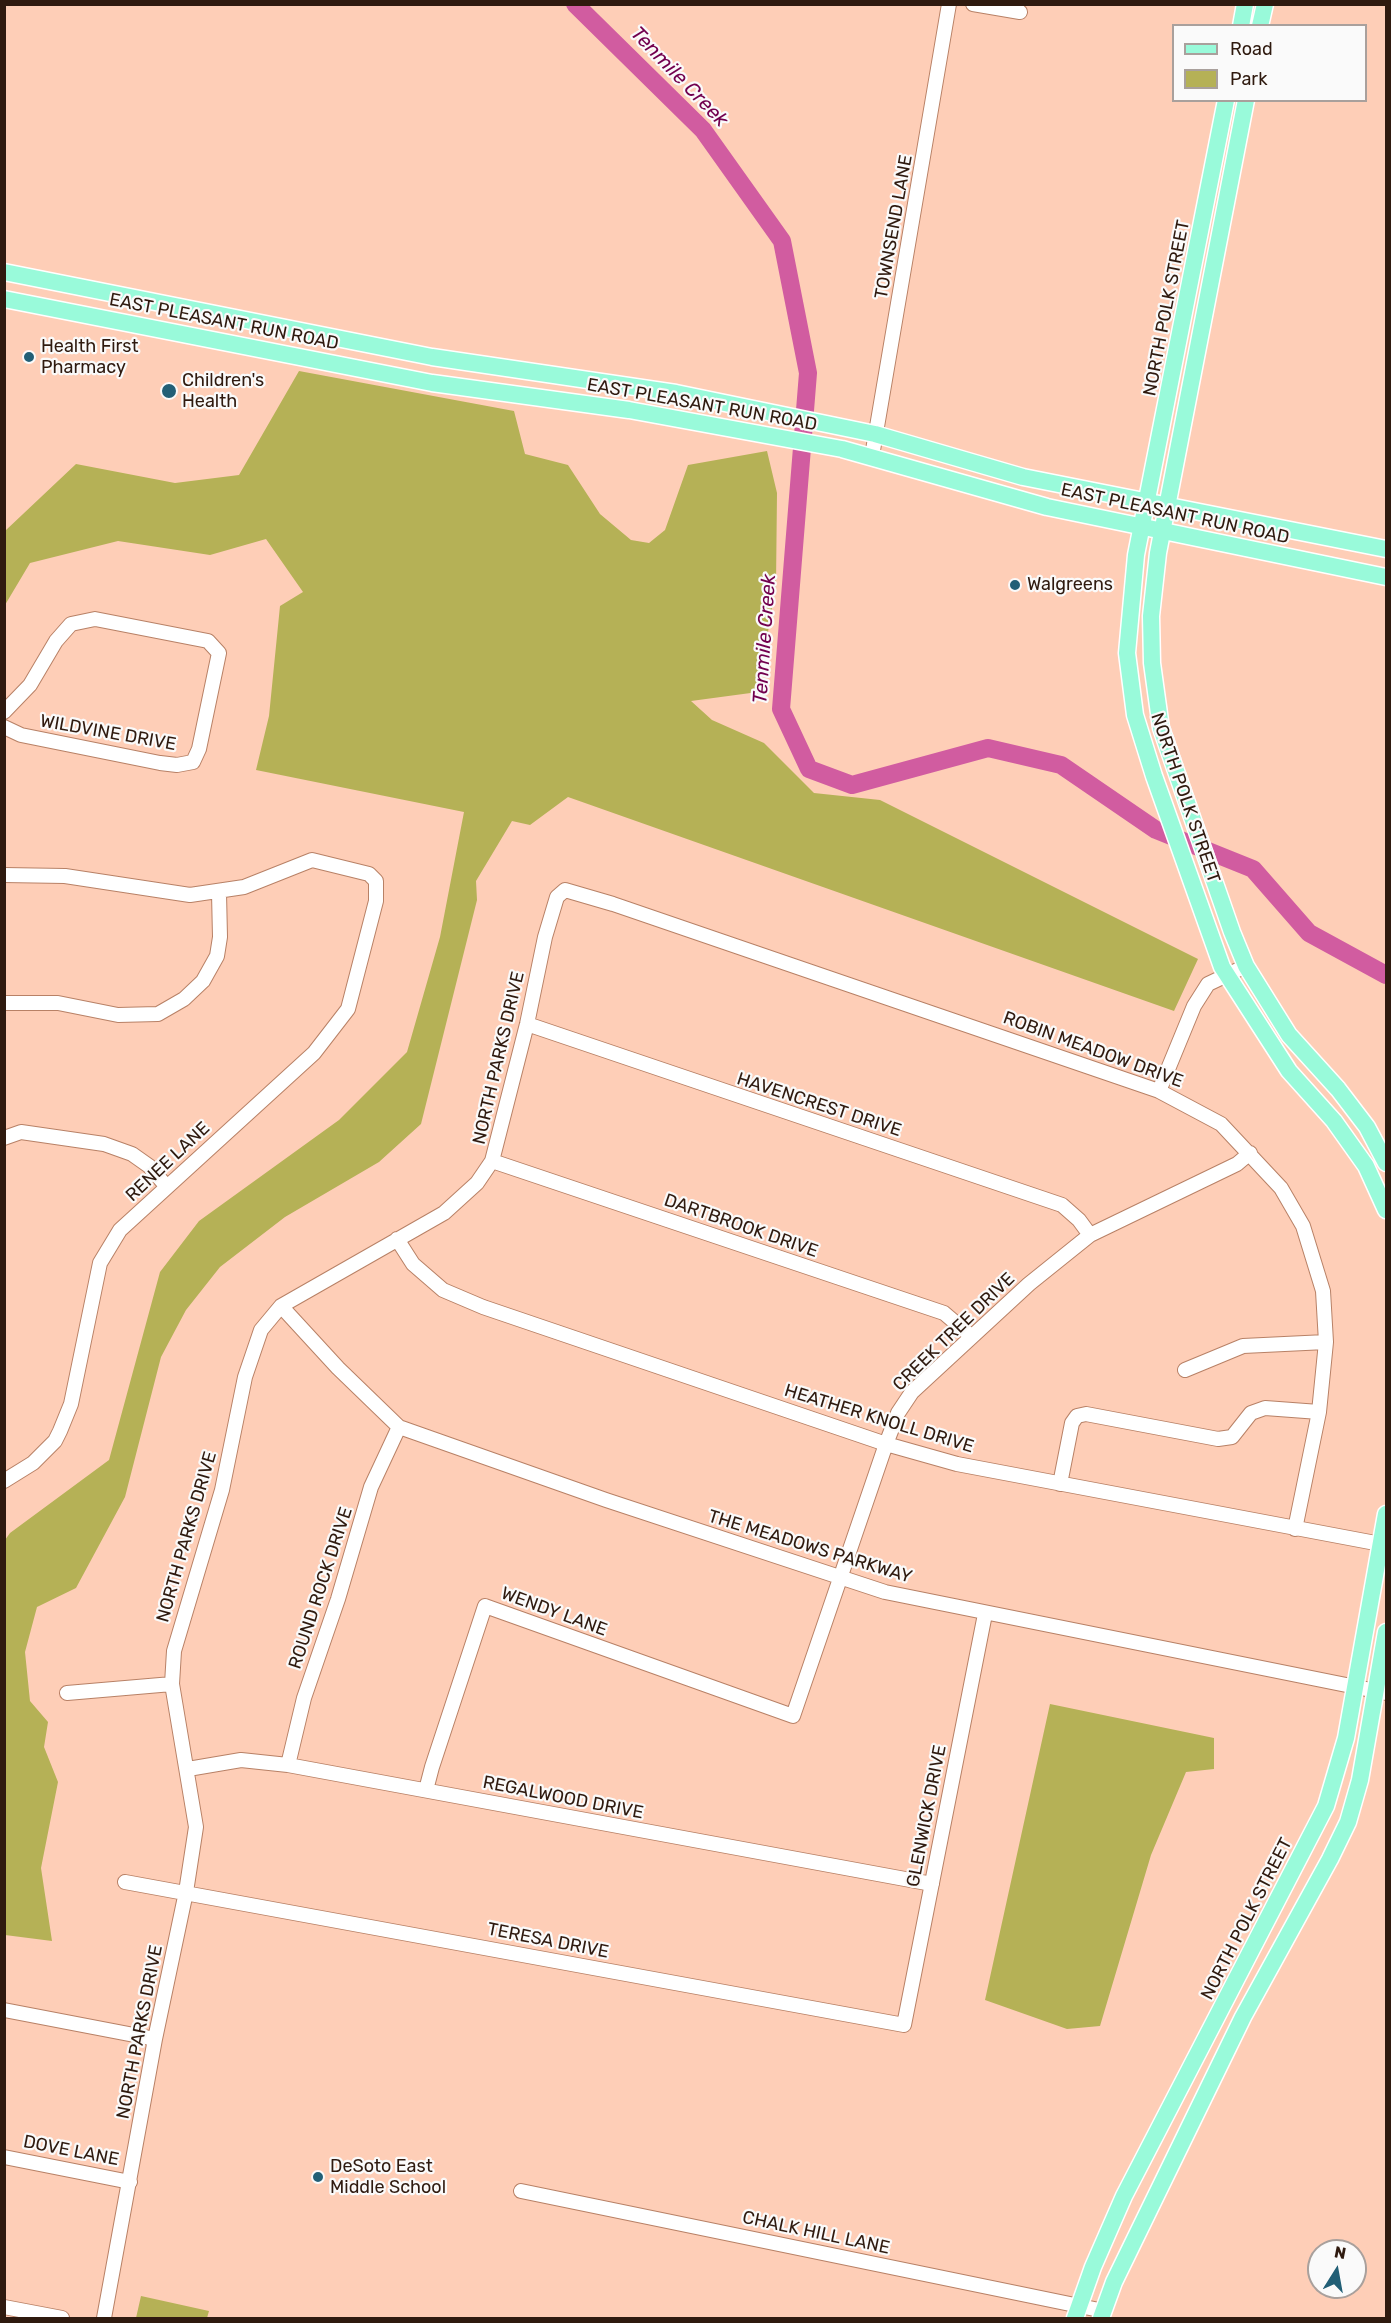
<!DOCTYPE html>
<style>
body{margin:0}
#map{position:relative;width:1391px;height:2323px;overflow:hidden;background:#feceb7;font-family:Rubik,sans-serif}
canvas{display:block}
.frame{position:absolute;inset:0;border:6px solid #2f1a0f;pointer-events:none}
.legend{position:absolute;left:1172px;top:24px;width:195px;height:78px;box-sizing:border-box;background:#fafafa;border:2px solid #a9a09c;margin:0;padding:8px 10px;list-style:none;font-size:18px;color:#2f1a0f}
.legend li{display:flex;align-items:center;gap:12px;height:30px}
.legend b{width:30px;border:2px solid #a9a09c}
.north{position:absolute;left:1307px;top:2239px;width:60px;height:60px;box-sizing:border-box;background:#fafafa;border:2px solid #a9a09c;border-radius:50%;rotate:11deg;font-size:16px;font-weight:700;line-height:24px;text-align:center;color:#2f1a0f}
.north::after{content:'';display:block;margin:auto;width:21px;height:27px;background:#225f76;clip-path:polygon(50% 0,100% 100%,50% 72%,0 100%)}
</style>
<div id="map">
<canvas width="1391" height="2323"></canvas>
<div class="frame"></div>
<ul class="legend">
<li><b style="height:8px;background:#99fada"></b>Road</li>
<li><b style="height:16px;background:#b5b156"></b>Park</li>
</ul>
<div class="north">N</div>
</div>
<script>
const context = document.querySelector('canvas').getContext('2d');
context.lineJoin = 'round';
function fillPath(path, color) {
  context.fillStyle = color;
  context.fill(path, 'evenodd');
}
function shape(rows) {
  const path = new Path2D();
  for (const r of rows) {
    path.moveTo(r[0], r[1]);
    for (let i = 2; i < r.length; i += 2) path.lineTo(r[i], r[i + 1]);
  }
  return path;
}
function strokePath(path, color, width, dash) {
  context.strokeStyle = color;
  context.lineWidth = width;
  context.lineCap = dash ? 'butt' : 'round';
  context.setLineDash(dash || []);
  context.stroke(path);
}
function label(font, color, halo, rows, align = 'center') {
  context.font = font + ' Rubik,sans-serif';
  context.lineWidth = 4.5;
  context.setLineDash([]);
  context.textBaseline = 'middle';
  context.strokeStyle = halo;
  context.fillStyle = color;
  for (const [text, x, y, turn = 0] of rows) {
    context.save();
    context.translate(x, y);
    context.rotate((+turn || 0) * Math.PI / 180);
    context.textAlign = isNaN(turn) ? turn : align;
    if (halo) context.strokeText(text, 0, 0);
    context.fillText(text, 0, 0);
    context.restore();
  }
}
fillPath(shape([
 [299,371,514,411,525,454,568,465,600,514,631,540,649,543,665,530,688,465,767,451,777,493,776,584,758,692,691,701,712,720,764,743,814,793,880,800,1198,959,1174,1011,568,797,530,825,512,821,476,881,477,900,421,1124,379,1162,285,1217,220,1267,186,1310,161,1357,125,1497,76,1588,37,1607,25,1652,30,1701,48,1722,44,1747,58,1782,41,1868,52,1941,5,1935,5,1540,10,1533,109,1460,160,1272,199,1221,339,1120,407,1052,440,937,464,812,256,770,269,716,280,606,303,592,266,539,210,555,118,541,30,563,5,605,5,531,76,464,175,483,239,475],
 [1050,1704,1214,1738,1214,1769,1186,1772,1151,1855,1100,2026,1067,2029,985,2000],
 [141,2296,209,2311,207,2318,136,2318]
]), '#b5b156');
strokePath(shape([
 [575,4,703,130,782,241,808,373,781,709,809,769,852,785,988,748,1061,765,1156,830,1253,869,1309,933,1386,975]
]), '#d15ca0', 18);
const minor = shape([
 [973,4,1020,12],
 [872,456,949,4],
 [4,712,30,685,56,641,71,624,95,619,208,641,219,653,199,749,193,762,177,765,160,763,21,735,4,727],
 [4,875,65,876,190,895,244,887,312,860,369,874,376,881,376,901,348,1009,314,1053,120,1230,100,1263,71,1404,60,1431,55,1441,33,1463,4,1481],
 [4,1003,58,1003,118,1015,158,1014,184,999,203,981,217,956,220,937,219,893],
 [527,1024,1062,1205,1079,1220,1090,1235],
 [1159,1091,1194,1006,1208,984,1246,966],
 [4,1138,21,1132,104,1144,132,1154,149,1166,167,1187],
 [492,1161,944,1313,971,1336],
 [397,1239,413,1264,443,1290,483,1307,886,1444,957,1464,1386,1545],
 [281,1306,338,1368,399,1427,606,1500,885,1592,1386,1693],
 [1185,1370,1243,1346,1326,1342],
 [1060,1484,1072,1423,1077,1416,1086,1414,1218,1439,1232,1437,1251,1413,1265,1408,1319,1412],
 [67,1693,172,1684],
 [288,1765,304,1698,338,1599,371,1487,399,1427],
 [188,1769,241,1760,288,1765,932,1884],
 [426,1790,432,1767,485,1606,793,1716,886,1444,898,1413,912,1392,1029,1284,1090,1235,1237,1164,1250,1153],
 [125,1882,904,2025,985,1614],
 [4,2010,155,2039],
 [4,2157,130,2182],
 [521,2191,1104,2311],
 [4,2307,62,2318],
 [104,2318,155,2039,186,1892,196,1827,172,1684,174,1651,222,1490,245,1377,261,1330,281,1306,444,1213,477,1183,492,1161,527,1024,545,937,557,897,565,890,613,904,1159,1091,1221,1124,1281,1188,1303,1226,1323,1291,1326,1342,1319,1412,1295,1529]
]);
const major = shape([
 [1241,26,1245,4],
 [1260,26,1265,4],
 [1226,100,1136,555,1127,653,1135,715,1154,776,1222,967,1289,1071,1334,1121,1366,1166,1386,1210],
 [1246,100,1158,553,1151,616,1152,663,1161,728,1232,932,1246,966,1289,1035,1338,1089,1367,1127,1386,1163],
 [4,272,432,357,676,393,875,434,1023,477,1386,549],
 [4,299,432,383,629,410,842,449,1047,507,1386,577],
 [1075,2318,1093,2267,1124,2196,1326,1806,1346,1738,1386,1514],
 [1101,2318,1114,2282,1243,2017,1330,1859,1348,1822,1360,1780,1386,1632]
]);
strokePath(minor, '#b88166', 16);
strokePath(major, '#fff', 19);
strokePath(minor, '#fff', 14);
strokePath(major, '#99fada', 16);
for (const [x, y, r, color] of [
 [29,357,6,"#225f76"],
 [169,391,8,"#225f76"],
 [1015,585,6,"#225f76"],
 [318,2177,6,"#225f76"]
]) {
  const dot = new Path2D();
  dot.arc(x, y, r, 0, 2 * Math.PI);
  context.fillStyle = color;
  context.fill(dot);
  strokePath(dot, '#fafafa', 2);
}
label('18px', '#2f1a0f', '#fafafa', [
 ["TOWNSEND LANE",894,227,-80],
 ["NORTH POLK STREET",1167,308,-79],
 ["EAST PLEASANT RUN ROAD",224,322,11],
 ["EAST PLEASANT RUN ROAD",702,405,10],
 ["EAST PLEASANT RUN ROAD",1175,514,12],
 ["WILDVINE DRIVE",108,733,10],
 ["NORTH POLK STREET",1185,798,71],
 ["ROBIN MEADOW DRIVE",1093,1050,20],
 ["NORTH PARKS DRIVE",499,1058,-77],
 ["HAVENCREST DRIVE",819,1105,18],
 ["RENEE LANE",168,1162,-43],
 ["DARTBROOK DRIVE",741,1226,19],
 ["CREEK TREE DRIVE",954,1332,-44],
 ["HEATHER KNOLL DRIVE",879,1419,17],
 ["NORTH PARKS DRIVE",187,1537,-74],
 ["THE MEADOWS PARKWAY",810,1547,17],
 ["ROUND ROCK DRIVE",321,1588,-72],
 ["WENDY LANE",554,1612,20],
 ["REGALWOOD DRIVE",563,1798,11],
 ["GLENWICK DRIVE",927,1816,-79],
 ["NORTH POLK STREET",1247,1919,-63],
 ["TERESA DRIVE",548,1941,11],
 ["NORTH PARKS DRIVE",140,2032,-79],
 ["DOVE LANE",71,2151,11],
 ["CHALK HILL LANE",816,2233,12]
]);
label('18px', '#2f1a0f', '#fafafa', [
 ["Health First",41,347],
 ["Pharmacy",41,368],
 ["Children's",182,381],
 ["Health",182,402],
 ["Walgreens",1027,585],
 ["DeSoto East",330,2167],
 ["Middle School",330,2188]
], 'left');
label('italic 20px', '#72004e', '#fafafa', [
 ["Tenmile Creek",679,77,46],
 ["Tenmile Creek",765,639,-86]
]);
</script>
